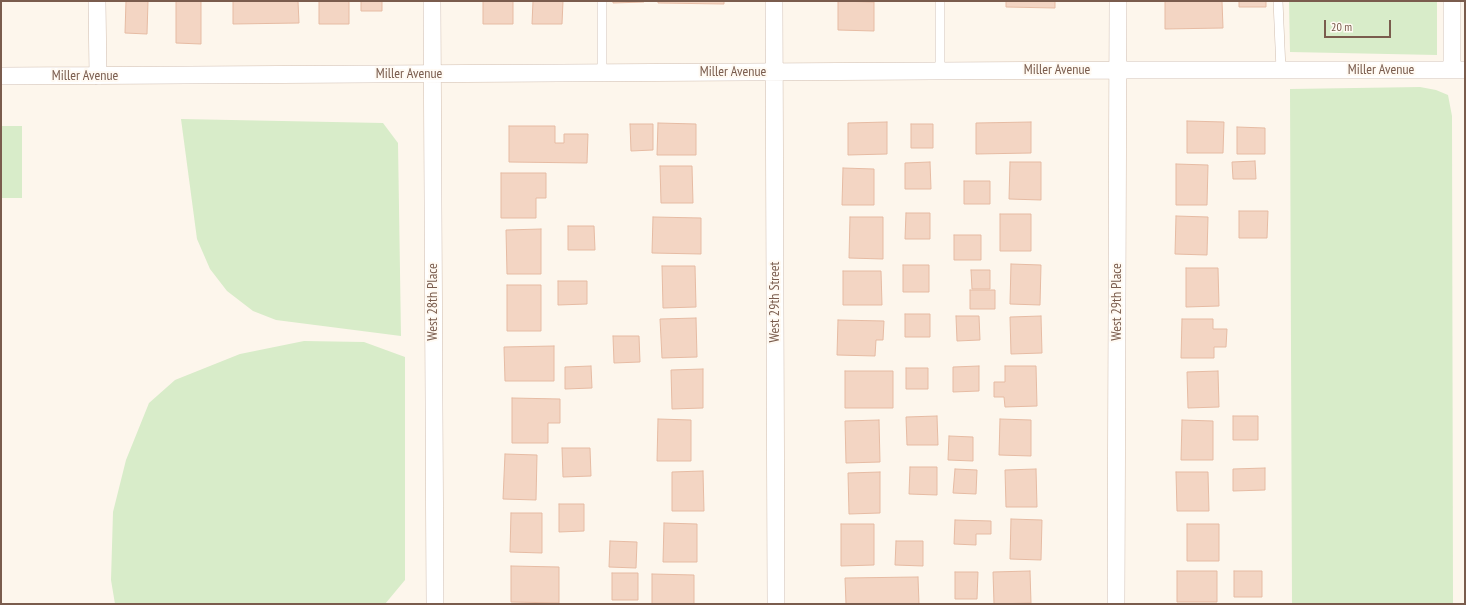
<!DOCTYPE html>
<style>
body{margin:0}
#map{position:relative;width:1466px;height:605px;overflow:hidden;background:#fdf6ec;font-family:"PT Sans Narrow",sans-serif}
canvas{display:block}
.frame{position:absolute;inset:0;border:2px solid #7a5c4d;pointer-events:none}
.scale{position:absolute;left:1324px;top:20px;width:67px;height:18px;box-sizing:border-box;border:2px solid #7a5c4d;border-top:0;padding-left:5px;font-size:12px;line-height:14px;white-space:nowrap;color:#7a5c4d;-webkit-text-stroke:3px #fffaf3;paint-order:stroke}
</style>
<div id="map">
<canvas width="1466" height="605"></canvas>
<div class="frame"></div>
<div class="scale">20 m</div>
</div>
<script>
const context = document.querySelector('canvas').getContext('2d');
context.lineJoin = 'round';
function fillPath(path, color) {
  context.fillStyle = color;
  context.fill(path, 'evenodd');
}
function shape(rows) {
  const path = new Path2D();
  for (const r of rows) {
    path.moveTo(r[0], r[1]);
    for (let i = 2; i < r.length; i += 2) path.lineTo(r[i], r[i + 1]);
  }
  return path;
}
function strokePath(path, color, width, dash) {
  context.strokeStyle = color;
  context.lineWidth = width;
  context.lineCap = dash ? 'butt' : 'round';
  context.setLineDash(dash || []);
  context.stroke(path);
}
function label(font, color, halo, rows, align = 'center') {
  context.font = font + ' "PT Sans Narrow",sans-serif';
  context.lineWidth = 4;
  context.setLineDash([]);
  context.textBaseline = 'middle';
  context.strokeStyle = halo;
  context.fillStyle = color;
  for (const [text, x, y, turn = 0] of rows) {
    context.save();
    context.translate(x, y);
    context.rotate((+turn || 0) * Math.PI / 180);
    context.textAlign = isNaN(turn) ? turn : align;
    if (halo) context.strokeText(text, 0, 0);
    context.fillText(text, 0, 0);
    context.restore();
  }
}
fillPath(shape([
 [1289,1,1437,1,1437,55,1290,52],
 [1420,87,1436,90,1448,95,1452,116,1453,604,1292,604,1290,89],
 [181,119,383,123,398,143,401,336,276,320,253,311,227,291,210,269,197,239],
 [1,126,22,126,22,198,1,198],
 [304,341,364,342,405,357,405,580,385,604,115,604,111,580,113,512,126,460,149,403,175,380,240,354]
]), '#d8ecc9');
const building = shape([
 [126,1,148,1,147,34,125,33,126,1],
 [176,1,201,1,201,44,176,43,176,1],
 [233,1,298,1,299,23,233,24,233,1],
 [319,1,349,1,349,24,319,24,319,1],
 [361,1,382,1,382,11,361,11,361,1],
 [483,1,513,1,513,24,483,24,483,1],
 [533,1,563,1,562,24,532,24,533,1],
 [613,1,644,1,644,2,613,3,613,1],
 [658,1,724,1,724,4,658,3,658,1],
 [838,1,874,2,874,31,838,30,838,1],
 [1006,1,1055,1,1055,8,1006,7,1006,1],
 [1165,1,1222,1,1223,28,1165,29,1165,1],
 [1239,1,1266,1,1266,7,1239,7,1239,1],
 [1187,121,1224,122,1223,153,1187,153,1187,121],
 [887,122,887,154,848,155,848,123,887,122],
 [1031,122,1031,153,976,154,976,123,1031,122],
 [658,123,696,124,696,155,657,155,658,123],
 [630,124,653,124,653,150,631,151,630,124],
 [911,124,933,124,933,148,911,148,911,124],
 [509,126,555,126,555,143,564,143,564,134,588,134,587,163,509,162,509,126],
 [1237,127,1265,128,1265,154,1237,154,1237,127],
 [1255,161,1256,179,1233,179,1232,162,1255,161],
 [930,162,931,189,905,189,905,163,930,162],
 [1010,162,1041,162,1041,200,1009,199,1010,162],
 [1176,164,1208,165,1207,205,1176,205,1176,164],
 [660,166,692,166,693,203,661,203,660,166],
 [843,168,874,169,874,205,842,205,843,168],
 [501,173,546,173,546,198,536,198,536,218,501,218,501,173],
 [964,181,990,181,990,204,964,204,964,181],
 [1239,211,1268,211,1267,238,1239,238,1239,211],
 [906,213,930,213,930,239,905,239,906,213],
 [1000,214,1031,214,1031,251,1000,251,1000,214],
 [1176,216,1208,217,1207,255,1175,254,1176,216],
 [653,217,701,218,701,254,652,253,653,217],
 [850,217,883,217,883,259,849,258,850,217],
 [568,226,594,226,595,250,568,250,568,226],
 [541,229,541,274,507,274,506,230,541,229],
 [954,235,981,235,981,260,954,260,954,235],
 [1011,264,1041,265,1040,305,1010,304,1011,264],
 [903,265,929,265,929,292,903,292,903,265],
 [662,266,695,266,696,307,663,308,662,266],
 [1186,268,1218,268,1219,306,1186,307,1186,268],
 [971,270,990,270,990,289,972,289,971,270],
 [843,271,881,271,882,305,843,305,843,271],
 [558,281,587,281,587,304,558,305,558,281],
 [507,285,541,285,541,331,507,331,507,285],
 [970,290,995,290,995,309,970,309,970,290],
 [905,314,930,314,930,337,905,337,905,314],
 [956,316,979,316,980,340,957,341,956,316],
 [1041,316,1042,353,1011,354,1010,317,1041,316],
 [696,318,697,357,662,358,660,319,696,318],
 [1182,319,1213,319,1213,329,1227,329,1226,347,1214,347,1214,358,1181,358,1182,319],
 [838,320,884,321,883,340,876,340,875,356,837,355,838,320],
 [613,336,639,336,640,362,614,363,613,336],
 [554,346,554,381,505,381,504,347,554,346],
 [591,366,592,388,565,389,565,367,591,366],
 [979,366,979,391,953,392,953,367,979,366],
 [1005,366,1036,366,1037,406,1005,407,1004,397,994,397,994,382,1005,382,1005,366],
 [906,368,928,368,928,389,906,389,906,368],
 [703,369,703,408,672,409,671,370,703,369],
 [845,371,893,371,893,408,845,408,845,371],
 [1218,371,1219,407,1188,408,1187,372,1218,371],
 [512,398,560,399,560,423,548,423,548,443,512,443,512,398],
 [937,416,938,445,907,445,906,417,937,416],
 [1233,416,1258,416,1258,440,1233,440,1233,416],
 [658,419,691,420,691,461,657,461,658,419],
 [1000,419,1031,420,1031,456,999,455,1000,419],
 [879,420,880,462,846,463,845,421,879,420],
 [1182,420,1213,421,1213,460,1181,460,1182,420],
 [949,436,973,437,973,461,948,460,949,436],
 [562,448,590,448,591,476,563,477,562,448],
 [505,454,537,455,536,500,503,499,505,454],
 [910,467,937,467,937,495,909,494,910,467],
 [1265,468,1265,490,1233,491,1233,469,1265,468],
 [955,469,977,470,976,494,953,493,955,469],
 [1036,469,1037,507,1006,507,1005,470,1036,469],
 [703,471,704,511,672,511,672,472,703,471],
 [880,472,880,513,849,514,848,473,880,472],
 [1176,472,1208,472,1209,511,1177,511,1176,472],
 [559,504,584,504,584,531,559,532,559,504],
 [511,513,542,513,542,553,510,552,511,513],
 [1011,519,1042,520,1041,560,1010,559,1011,519],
 [955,520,991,521,991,534,976,534,976,545,954,544,955,520],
 [664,523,697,524,697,562,663,562,664,523],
 [841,524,874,524,874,565,841,566,841,524],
 [1187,524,1219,524,1219,561,1187,561,1187,524],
 [610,541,637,542,636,568,609,567,610,541],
 [896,541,923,541,923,566,895,565,896,541],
 [511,566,559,567,559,603,511,602,511,566],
 [1030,571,1031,603,994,604,993,572,1030,571],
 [1177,571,1217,571,1217,602,1177,602,1177,571],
 [1234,571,1262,571,1262,597,1234,597,1234,571],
 [955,572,978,572,977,599,955,599,955,572],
 [612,573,638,573,638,600,612,600,612,573],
 [652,574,694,575,694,604,652,604,652,574],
 [918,577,919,604,846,604,845,578,918,577]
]);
fillPath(building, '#f3d5c3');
strokePath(building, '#e6bba3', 1);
const service = shape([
 [602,1,602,73],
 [940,1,940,71],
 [1278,1,1281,70]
]);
const minor = shape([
 [97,1,98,76],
 [432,1,435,604],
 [774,1,776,604],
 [1452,1,1452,70],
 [1,76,1119,70,1465,70],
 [1116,604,1118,1]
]);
strokePath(service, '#d1beb0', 10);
strokePath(minor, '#d1beb0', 18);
strokePath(service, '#fff', 9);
strokePath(minor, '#fff', 17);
label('14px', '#7a5c4d', '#fffaf3', [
 ["Miller Avenue",1057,70],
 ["Miller Avenue",1381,70],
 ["Miller Avenue",733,72],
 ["Miller Avenue",409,74],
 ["Miller Avenue",85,76],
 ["West 28th Place",433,302,-90],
 ["West 29th Street",775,302,-90],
 ["West 29th Place",1117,302,-90]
]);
</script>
